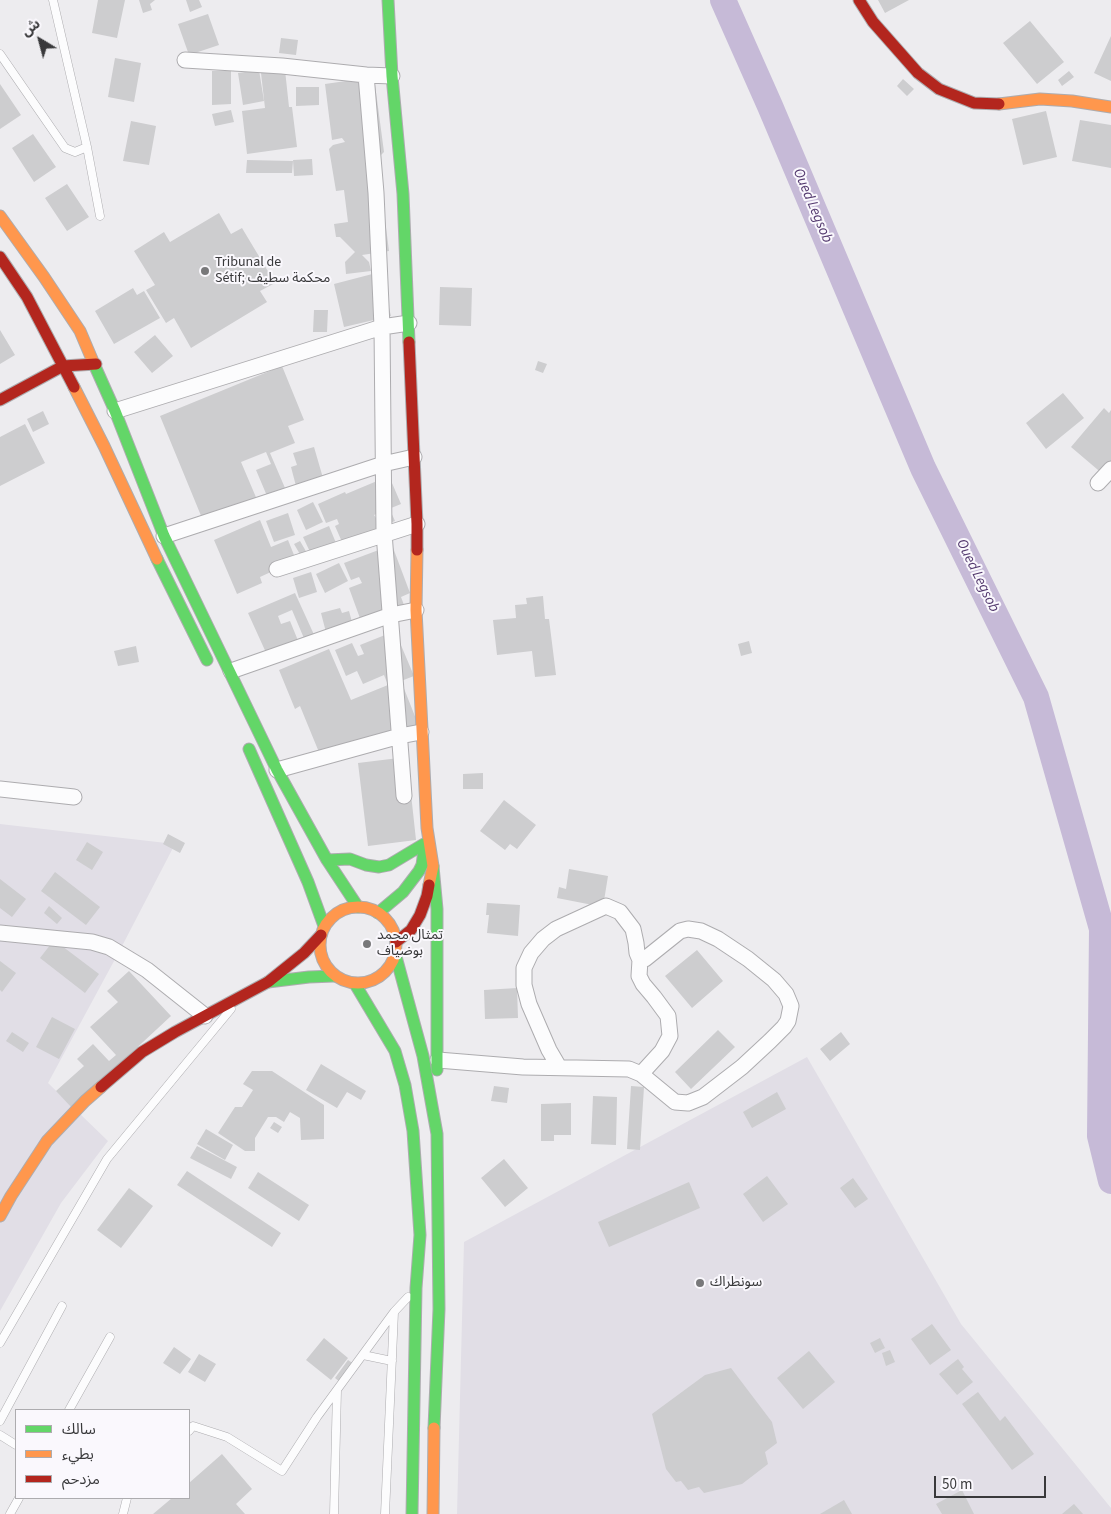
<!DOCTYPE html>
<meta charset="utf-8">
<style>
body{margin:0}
#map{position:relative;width:1111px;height:1514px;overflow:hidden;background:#edecef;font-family:"Source Sans 3","Noto Sans Arabic",sans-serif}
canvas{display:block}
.legend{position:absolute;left:15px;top:1409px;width:175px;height:90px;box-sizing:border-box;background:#faf8fd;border:1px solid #adacaf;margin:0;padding:6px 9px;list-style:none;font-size:15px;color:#39393b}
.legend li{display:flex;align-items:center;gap:10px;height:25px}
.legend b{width:25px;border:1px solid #adacaf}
.north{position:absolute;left:15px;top:15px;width:50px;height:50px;-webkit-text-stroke:4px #faf8fd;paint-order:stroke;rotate:323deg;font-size:14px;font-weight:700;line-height:20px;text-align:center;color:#39393b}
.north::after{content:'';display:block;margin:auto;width:18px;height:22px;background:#39393b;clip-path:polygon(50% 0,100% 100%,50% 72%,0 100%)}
.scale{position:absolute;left:934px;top:1476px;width:112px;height:22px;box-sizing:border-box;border:2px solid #39393b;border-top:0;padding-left:6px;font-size:15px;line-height:18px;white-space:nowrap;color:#39393b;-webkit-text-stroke:4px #faf8fd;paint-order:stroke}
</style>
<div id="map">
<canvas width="1111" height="1514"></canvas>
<ul class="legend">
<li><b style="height:6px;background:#63d668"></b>سالك</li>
<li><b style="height:6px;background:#ff974d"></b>بطيء</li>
<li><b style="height:6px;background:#b3261e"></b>مزدحم</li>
</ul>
<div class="north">ش</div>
<div class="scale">50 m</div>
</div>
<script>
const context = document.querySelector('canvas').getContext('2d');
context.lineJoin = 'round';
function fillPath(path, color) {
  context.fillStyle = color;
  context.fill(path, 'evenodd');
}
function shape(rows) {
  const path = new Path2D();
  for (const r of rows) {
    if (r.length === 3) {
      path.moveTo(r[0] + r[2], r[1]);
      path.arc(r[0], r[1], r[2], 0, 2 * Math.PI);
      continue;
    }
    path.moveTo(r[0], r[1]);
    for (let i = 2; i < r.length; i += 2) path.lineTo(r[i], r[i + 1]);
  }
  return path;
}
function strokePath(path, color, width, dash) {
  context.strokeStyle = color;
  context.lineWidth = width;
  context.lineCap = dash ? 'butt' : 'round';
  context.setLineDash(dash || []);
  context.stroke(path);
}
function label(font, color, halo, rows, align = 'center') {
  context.font = font + ' "Source Sans 3","Noto Sans Arabic",sans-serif';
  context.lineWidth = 4;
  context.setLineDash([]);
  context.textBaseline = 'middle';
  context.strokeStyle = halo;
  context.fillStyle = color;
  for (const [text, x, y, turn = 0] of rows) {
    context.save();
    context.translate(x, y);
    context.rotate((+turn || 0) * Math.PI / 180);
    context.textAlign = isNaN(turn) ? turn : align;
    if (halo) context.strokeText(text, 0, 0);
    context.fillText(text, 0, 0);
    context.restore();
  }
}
fillPath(shape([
 [0,824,175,844,120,950,48,1083,108,1141,61,1203,0,1311],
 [807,1057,961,1324,1111,1508,1111,1514,457,1514,464,1242]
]), '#e1dee6');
strokePath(shape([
 [723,0,770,106,923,468,1036,697,1102,929,1100,1136,1111,1181]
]), '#c6bad7', 26);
fillPath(shape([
 [98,0,125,0,117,38,92,33],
 [139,0,155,0,150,4,152,10,143,13],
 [186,0,199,0,202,7,190,12],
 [878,0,909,0,885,13],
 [208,14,219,45,189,55,178,24],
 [1030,21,1064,62,1037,84,1003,43],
 [1111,36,1111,81,1094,73],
 [281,38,298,40,296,55,279,53],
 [115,58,141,63,134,102,108,97],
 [259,70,264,101,243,105,238,73],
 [285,70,289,107,292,107,297,147,247,154,242,111,265,108,261,73],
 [212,71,231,71,231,104,212,105],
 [1069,71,1074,77,1062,86,1058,80],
 [374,77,384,152,378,158,377,157,389,251,362,255,369,262,371,271,346,274,345,262,355,252,340,237,336,237,334,224,348,222,344,190,336,191,329,149,333,145,345,142,342,138,332,140,325,84],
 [903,79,914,89,907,96,897,86],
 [0,84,21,115,0,129],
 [296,87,319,87,319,105,296,106],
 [231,110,234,122,215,126,212,114],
 [1046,111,1057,157,1023,165,1012,119],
 [1080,120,1111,125,1111,168,1072,161],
 [131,121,156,126,149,165,123,161],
 [33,134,56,167,34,182,12,148],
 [312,159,313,175,294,176,293,160],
 [247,160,293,161,292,173,246,173],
 [67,184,89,217,67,231,45,198],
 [219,213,231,234,242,228,275,283,260,291,267,302,191,348,174,318,166,323,146,290,155,285,134,251,164,232,170,242],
 [380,272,391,316,344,327,334,284],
 [440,287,472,288,471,326,439,325],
 [133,288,137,295,144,291,160,318,114,344,95,311],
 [314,310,328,310,327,332,313,332],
 [0,330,15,355,0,364],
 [155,335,173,356,152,373,134,352],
 [538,361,547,364,543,373,535,370],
 [282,366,304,420,288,426,295,443,270,453,288,495,270,503,256,470,271,464,266,452,241,462,258,502,204,523,160,416],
 [1063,393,1084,418,1046,449,1026,423],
 [1104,408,1109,413,1111,410,1111,481,1071,447],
 [43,411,49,424,33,432,27,419],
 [25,424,45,463,0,486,0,437],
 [314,447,323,478,296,486,291,467,297,465,293,453],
 [389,476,401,504,374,515,376,518,391,512,395,521,382,526,346,551,335,526,339,524,337,519,326,523,318,504,345,492,346,494],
 [313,502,323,522,306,530,297,510],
 [288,513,295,535,274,542,266,521],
 [260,520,271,547,288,540,294,555,271,565,273,571,260,577,262,583,237,594,214,540],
 [329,526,336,543,311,554,303,537],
 [300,541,307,553,301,556,294,544],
 [392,545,410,593,401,597,407,613,361,621,349,588,362,583,359,577,351,580,344,563],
 [339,563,348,581,325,593,316,574],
 [311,572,317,592,299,598,293,578],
 [295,593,316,639,306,643,292,610,278,616,281,624,290,621,299,643,268,657,248,613],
 [543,596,545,619,549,619,556,675,535,677,532,651,497,655,493,620,516,618,515,605,527,604,526,598],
 [340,608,342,613,349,611,355,633,328,640,321,613],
 [395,631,414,676,401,681,420,729,323,762,300,706,295,709,279,670,329,649,351,700,388,685,384,675,363,684,357,671,346,676,335,650,352,643,358,656,364,654,360,645],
 [749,641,752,653,741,656,738,644],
 [136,646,139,662,118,666,114,651],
 [407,757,416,840,368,846,358,763],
 [483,773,483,789,463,789,463,774],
 [504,800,536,825,517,849,510,844,505,850,480,831],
 [168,834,185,843,180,853,163,844],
 [87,842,103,852,92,870,76,860],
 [569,869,608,876,603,907,557,898,559,887,566,889],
 [55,872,100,907,86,925,41,891],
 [0,879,26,899,12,917,0,908],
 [487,903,520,905,518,936,487,933,489,915,486,915],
 [49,906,62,918,57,924,44,913],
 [54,940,99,974,85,993,40,958],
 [697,950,723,981,692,1008,665,976],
 [0,961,16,973,2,992,0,990],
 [129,971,171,1016,72,1108,56,1091,84,1066,77,1059,93,1044,109,1061,116,1055,90,1027,118,1002,107,991],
 [517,988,518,1018,485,1019,484,990],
 [52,1017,75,1029,59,1059,36,1047],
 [718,1030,735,1047,691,1089,675,1072],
 [12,1032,29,1043,23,1052,6,1041],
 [841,1032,850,1044,830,1061,820,1049],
 [321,1064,366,1091,361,1100,347,1092,337,1108,306,1090],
 [252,1071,272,1071,324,1105,324,1139,301,1140,300,1118,290,1112,284,1122,276,1117,268,1117,255,1138,255,1151,245,1151,218,1133,235,1107,242,1107,253,1090,243,1084],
 [494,1086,509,1088,507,1103,491,1101],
 [631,1086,644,1087,640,1150,627,1149],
 [777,1092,786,1109,752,1128,743,1112],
 [593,1096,617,1097,616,1145,591,1144],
 [571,1103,571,1135,554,1135,554,1141,541,1141,541,1104],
 [274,1122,282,1127,278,1133,270,1128],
 [206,1129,233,1145,225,1160,197,1144],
 [197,1146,237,1167,231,1179,190,1158],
 [504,1159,528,1188,505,1207,481,1178],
 [187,1171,281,1233,272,1247,177,1185],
 [258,1172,309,1205,299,1221,248,1188],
 [767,1176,788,1204,763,1222,743,1194],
 [853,1178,868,1199,855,1208,840,1188],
 [689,1182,700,1208,609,1247,598,1222],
 [129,1188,153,1206,121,1248,97,1230],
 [932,1324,951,1350,930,1365,911,1339],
 [324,1338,348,1358,331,1380,306,1360],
 [880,1338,885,1348,875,1353,870,1343],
 [174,1347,191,1359,180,1374,163,1363],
 [890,1350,895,1362,886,1366,882,1353],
 [809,1351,835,1382,803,1409,777,1378],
 [199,1354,216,1364,205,1382,188,1372],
 [958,1359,964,1367,962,1369,973,1382,957,1395,939,1374],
 [348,1360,354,1364,340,1382,335,1378],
 [731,1368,772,1422,777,1443,765,1452,768,1464,742,1484,704,1493,699,1487,688,1490,681,1481,676,1482,666,1469,652,1414,705,1375],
 [978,1392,1000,1421,1005,1416,1034,1454,1012,1470,962,1404],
 [222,1454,252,1489,236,1504,245,1514,153,1514,172,1498,189,1498,189,1483],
 [962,1490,974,1514,942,1514,936,1504],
 [844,1500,852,1514,820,1514],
 [1074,1504,1083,1514,1062,1514]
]), '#cdcdcf');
const lane = shape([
 [53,0,87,147,100,216],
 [0,54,65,148,75,152,87,147],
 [0,1343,107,1159,231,1009],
 [363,1355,392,1361],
 [69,1410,110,1337],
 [0,1421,62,1306],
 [189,1431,193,1426,227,1437,282,1471,317,1417,394,1312],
 [0,1435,16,1445],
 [10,1514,19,1498],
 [123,1514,127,1498],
 [334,1514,337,1390],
 [385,1514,394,1312,408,1297]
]);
const street = shape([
 [185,60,282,66,366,75],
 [392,76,366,75,376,193,382,327,384,533,404,796],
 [115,411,382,327,409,323],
 [1098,483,1111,469],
 [164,536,383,464,414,457],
 [277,569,417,524],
 [231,671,391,615,416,610],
 [277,770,400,736,421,732],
 [0,789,74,797],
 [0,933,92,942,109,947,147,970,205,1016],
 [640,960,639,976,643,984,654,997,668,1016,670,1036,662,1051,641,1074],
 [438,1060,523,1067,629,1069,641,1074,675,1102,688,1103,703,1097,742,1067,770,1041,784,1027,788,1021,791,1006,786,994,774,980,748,959,718,939,701,931,688,929,680,931,645,959,640,960,637,953,636,943,633,929,620,912,606,906,556,929,543,939,531,953,524,968,524,985,529,1004,549,1050,559,1067]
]);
const fast = shape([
 [388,0,392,76,403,194,409,342],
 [94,364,115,411,164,536,277,770,327,860,358,907],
 [157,559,207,660],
 [249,749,308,882,324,926],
 [327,860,350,859,366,865,379,867,389,865,424,844],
 [433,866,437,909,437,1070],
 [378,913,403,892,419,871,422,865,424,850],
 [395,953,423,1056,437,1134,439,1309,434,1428],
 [268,982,309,977,334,976],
 [355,984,395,1051,405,1085,413,1131,420,1235,416,1288,412,1514]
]);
const slow = shape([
 [999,104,1040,99,1072,101,1111,107],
 [0,216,44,277,80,331,94,364],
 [74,387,104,446,157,559],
 [417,550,416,610,427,828,433,866,429,885],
 [358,945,38],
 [0,1216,11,1196,47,1141,85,1101,101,1087],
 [433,1514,434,1428]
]);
const jam = shape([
 [859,0,873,22,918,73,939,89,974,103,999,104],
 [0,257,27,297,74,387],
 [409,342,417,524,417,550],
 [0,400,63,366,96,364],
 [396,942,411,930,420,915,427,896,429,885],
 [101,1087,142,1052,175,1032,268,982,304,953,321,935]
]);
strokePath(lane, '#adacaf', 9);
strokePath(street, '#adacaf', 17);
strokePath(fast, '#adacaf', 13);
strokePath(slow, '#adacaf', 13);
strokePath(jam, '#adacaf', 13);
strokePath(lane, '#fcfcfd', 8);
strokePath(street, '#fcfcfd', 15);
strokePath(fast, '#63d668', 11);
strokePath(slow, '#ff974d', 11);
strokePath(jam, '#b3261e', 11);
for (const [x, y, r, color] of [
 [205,271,5,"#78787a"],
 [367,944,5,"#78787a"],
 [700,1283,5,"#78787a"]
]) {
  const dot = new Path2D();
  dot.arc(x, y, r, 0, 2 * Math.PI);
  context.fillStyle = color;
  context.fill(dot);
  strokePath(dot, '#faf8fd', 2);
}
label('14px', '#39393b', '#faf8fd', [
 ["Tribunal de",215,263],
 ["Sétif; محكمة سطيف",215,279],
 ["تمثال محمد",377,936],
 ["بوضياف",377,952],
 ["سونطراك",710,1283]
], 'left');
label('italic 15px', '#53396e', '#faf8fd', [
 ["Oued Legsob",812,206,67],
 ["Oued Legsob",977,576,64]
]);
</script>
